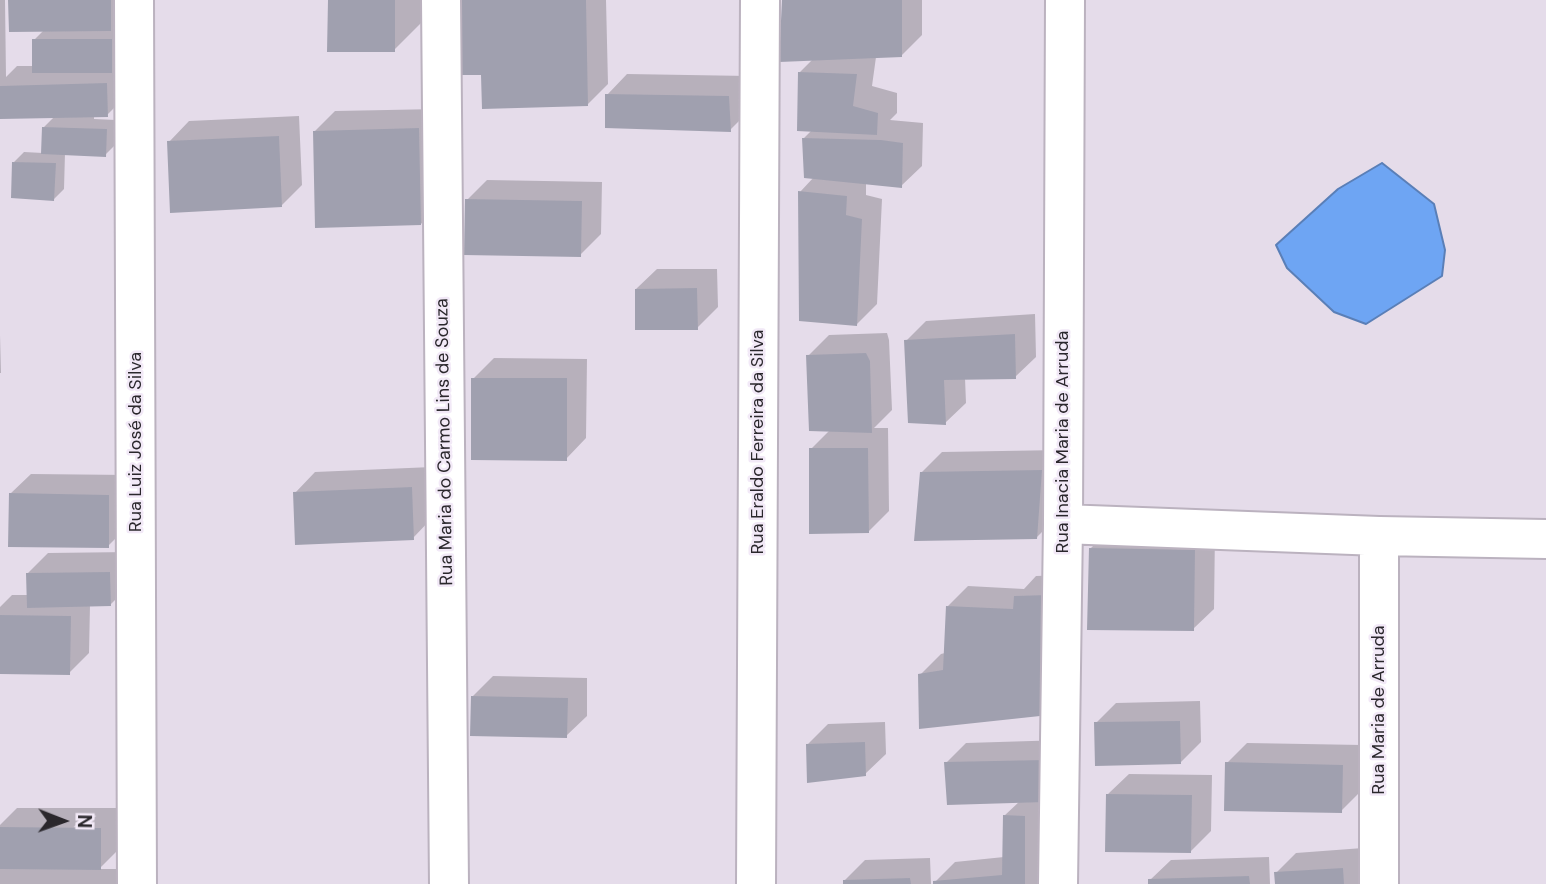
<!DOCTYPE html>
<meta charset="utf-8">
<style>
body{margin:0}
#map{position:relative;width:1546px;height:884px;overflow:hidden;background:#e5dcea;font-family:"DM Sans",sans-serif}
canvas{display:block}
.north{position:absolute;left:28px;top:786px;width:70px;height:70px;-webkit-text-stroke:5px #f2e9f7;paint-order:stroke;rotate:91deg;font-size:19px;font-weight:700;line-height:28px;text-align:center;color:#2a272c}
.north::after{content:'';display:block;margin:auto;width:24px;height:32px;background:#2a272c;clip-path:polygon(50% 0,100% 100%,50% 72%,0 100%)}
</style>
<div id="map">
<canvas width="1546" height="884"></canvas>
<div class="north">N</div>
</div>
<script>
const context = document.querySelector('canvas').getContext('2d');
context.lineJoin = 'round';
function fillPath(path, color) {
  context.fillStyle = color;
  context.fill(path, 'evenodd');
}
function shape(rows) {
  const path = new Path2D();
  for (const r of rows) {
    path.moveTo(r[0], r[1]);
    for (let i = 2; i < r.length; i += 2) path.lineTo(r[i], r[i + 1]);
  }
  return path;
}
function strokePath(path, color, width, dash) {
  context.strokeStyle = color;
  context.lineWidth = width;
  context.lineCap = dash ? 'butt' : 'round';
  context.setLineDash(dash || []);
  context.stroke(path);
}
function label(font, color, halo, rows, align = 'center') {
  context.font = font + ' "DM Sans",sans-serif';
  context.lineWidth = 5;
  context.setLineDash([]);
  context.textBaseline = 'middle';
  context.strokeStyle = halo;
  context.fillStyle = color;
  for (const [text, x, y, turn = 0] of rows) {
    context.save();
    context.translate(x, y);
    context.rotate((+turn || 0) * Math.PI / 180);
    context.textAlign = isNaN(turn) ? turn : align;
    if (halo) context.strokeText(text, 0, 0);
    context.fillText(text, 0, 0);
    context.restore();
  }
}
const water = shape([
 [1382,163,1434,204,1445,250,1442,276,1366,324,1334,312,1287,268,1276,245,1338,189,1382,163]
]);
fillPath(water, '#6ea5f3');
strokePath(water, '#5a7fb7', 2);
fillPath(shape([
 [0,0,5,0,6,77,17,66,34,66,34,40,44,30,10,0,130,0,127,95,107,115,94,116,94,119,116,120,115,145,105,155,65,153,64,189,54,199,14,162,24,152,43,153,44,127,55,116,0,118],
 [329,0,423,0,423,21,394,50],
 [460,0,606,0,608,84,587,105,483,73],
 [783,0,922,0,922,35,901,56,876,57,872,86,897,93,897,113,890,120,923,123,922,166,901,186,866,183,866,195,882,199,877,304,857,324,800,192,814,177,803,139,812,130,800,72,813,59],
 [627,74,749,76,750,110,730,130,607,95],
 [439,109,441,203,421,224,315,131,335,111],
 [299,116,302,185,281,206,169,142,189,121],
 [487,180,602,182,601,234,580,255,467,200],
 [657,269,717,269,718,307,697,328,636,289],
 [1035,314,1036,357,1015,377,965,378,966,403,945,423,906,341,926,321],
 [887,333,889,340,892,410,874,428,888,428,889,511,868,532,811,449,830,430,808,356,829,335],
 [0,335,1,373,0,373],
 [494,358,587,359,586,438,566,459,473,379],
 [1061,450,1057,517,1037,537,921,473,942,452],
 [432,467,433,517,413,538,295,493,315,472],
 [31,474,129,475,128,526,108,546,10,494],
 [1111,528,1215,530,1214,609,1193,629,1090,549],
 [130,552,131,584,111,604,90,605,89,653,69,673,0,672,0,607,12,595,28,595,27,574,48,553],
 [1067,575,1060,694,1039,714,920,675,941,654,945,653,948,606,968,586,1024,589,1036,576],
 [493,676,587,678,587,716,566,736,472,697],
 [1200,701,1201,742,1180,763,1096,723,1116,703],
 [885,722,886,754,865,774,808,744,828,724],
 [1064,740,1044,878,1038,884,935,884,935,882,955,862,1004,857,1004,816,1020,801,946,763,966,743],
 [1247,743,1362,745,1361,791,1341,811,1227,763],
 [1129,774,1212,775,1211,831,1191,851,1108,794],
 [17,808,121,808,121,847,99,869,127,869,127,884,0,884,0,825],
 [1363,848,1365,884,1276,884,1276,873,1296,853],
 [1269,857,1270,884,1150,884,1150,880,1171,860],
 [930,858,931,884,845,884,845,880,865,860]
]), '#0003');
fillPath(shape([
 [8,0,111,0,111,31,9,32],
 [328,0,395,0,395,52,327,52],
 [458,0,586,0,588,106,482,109,481,75,460,75],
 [782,0,902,0,902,57,779,62],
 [32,39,112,39,112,73,32,73],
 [798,72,857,74,853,106,878,113,877,135,797,131],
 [107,83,108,117,0,119,0,86],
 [605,94,729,96,731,132,605,128],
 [42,127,107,129,106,157,41,154],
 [419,128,421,225,315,228,313,131],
 [279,136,282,207,170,213,167,141],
 [802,138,881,140,903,143,902,188,804,178],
 [12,162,56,163,54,201,11,198],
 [798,191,847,196,846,215,862,219,857,326,799,321],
 [465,199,582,201,581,257,464,255],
 [697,288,698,330,635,330,635,289],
 [1015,334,1016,379,944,380,946,425,908,423,904,340],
 [866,353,870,361,872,433,809,431,806,355],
 [471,378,567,378,567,461,471,460],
 [809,448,868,448,869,533,809,534],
 [1042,470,1037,539,914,541,920,472],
 [412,487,414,540,295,545,293,492],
 [9,493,109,495,109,548,8,547],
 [1089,548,1195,550,1194,631,1087,630],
 [110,572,111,606,27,608,26,573],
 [1048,595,1040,716,919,729,918,674,943,670,946,606,1013,609,1014,596],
 [0,615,71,616,70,675,0,674],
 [471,696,568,698,567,738,470,736],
 [1180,721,1181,764,1095,766,1094,722],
 [865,742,866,776,807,783,806,744],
 [1044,760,1046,802,947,805,944,762],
 [1225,762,1343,765,1342,813,1224,811],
 [1106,794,1192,795,1191,853,1105,852],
 [1003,815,1025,816,1025,884,933,884,933,881,1002,875],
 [0,827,101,828,101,870,0,869],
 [1343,868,1344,884,1275,884,1274,872],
 [1249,876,1250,884,1148,884,1148,879],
 [910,878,911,884,843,884,843,880]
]), '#a0a0af');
const minor = shape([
 [134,0,137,884],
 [441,0,449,884],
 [1063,524,1379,536,1546,539],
 [756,884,760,0],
 [1058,884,1063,524,1065,0],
 [1379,884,1379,536]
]);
strokePath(minor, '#bbb2bf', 42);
strokePath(minor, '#fff', 38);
label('18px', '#2a272c', '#f2e9f7', [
 ["Rua Luiz José da Silva",136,442,-90],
 ["Rua Maria do Carmo Lins de Souza",445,442,-91],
 ["Rua Eraldo Ferreira da Silva",758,442,-90],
 ["Rua Inacia Maria de Arruda",1063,442,-90],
 ["Rua Maria de Arruda",1379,710,-90]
]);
</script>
